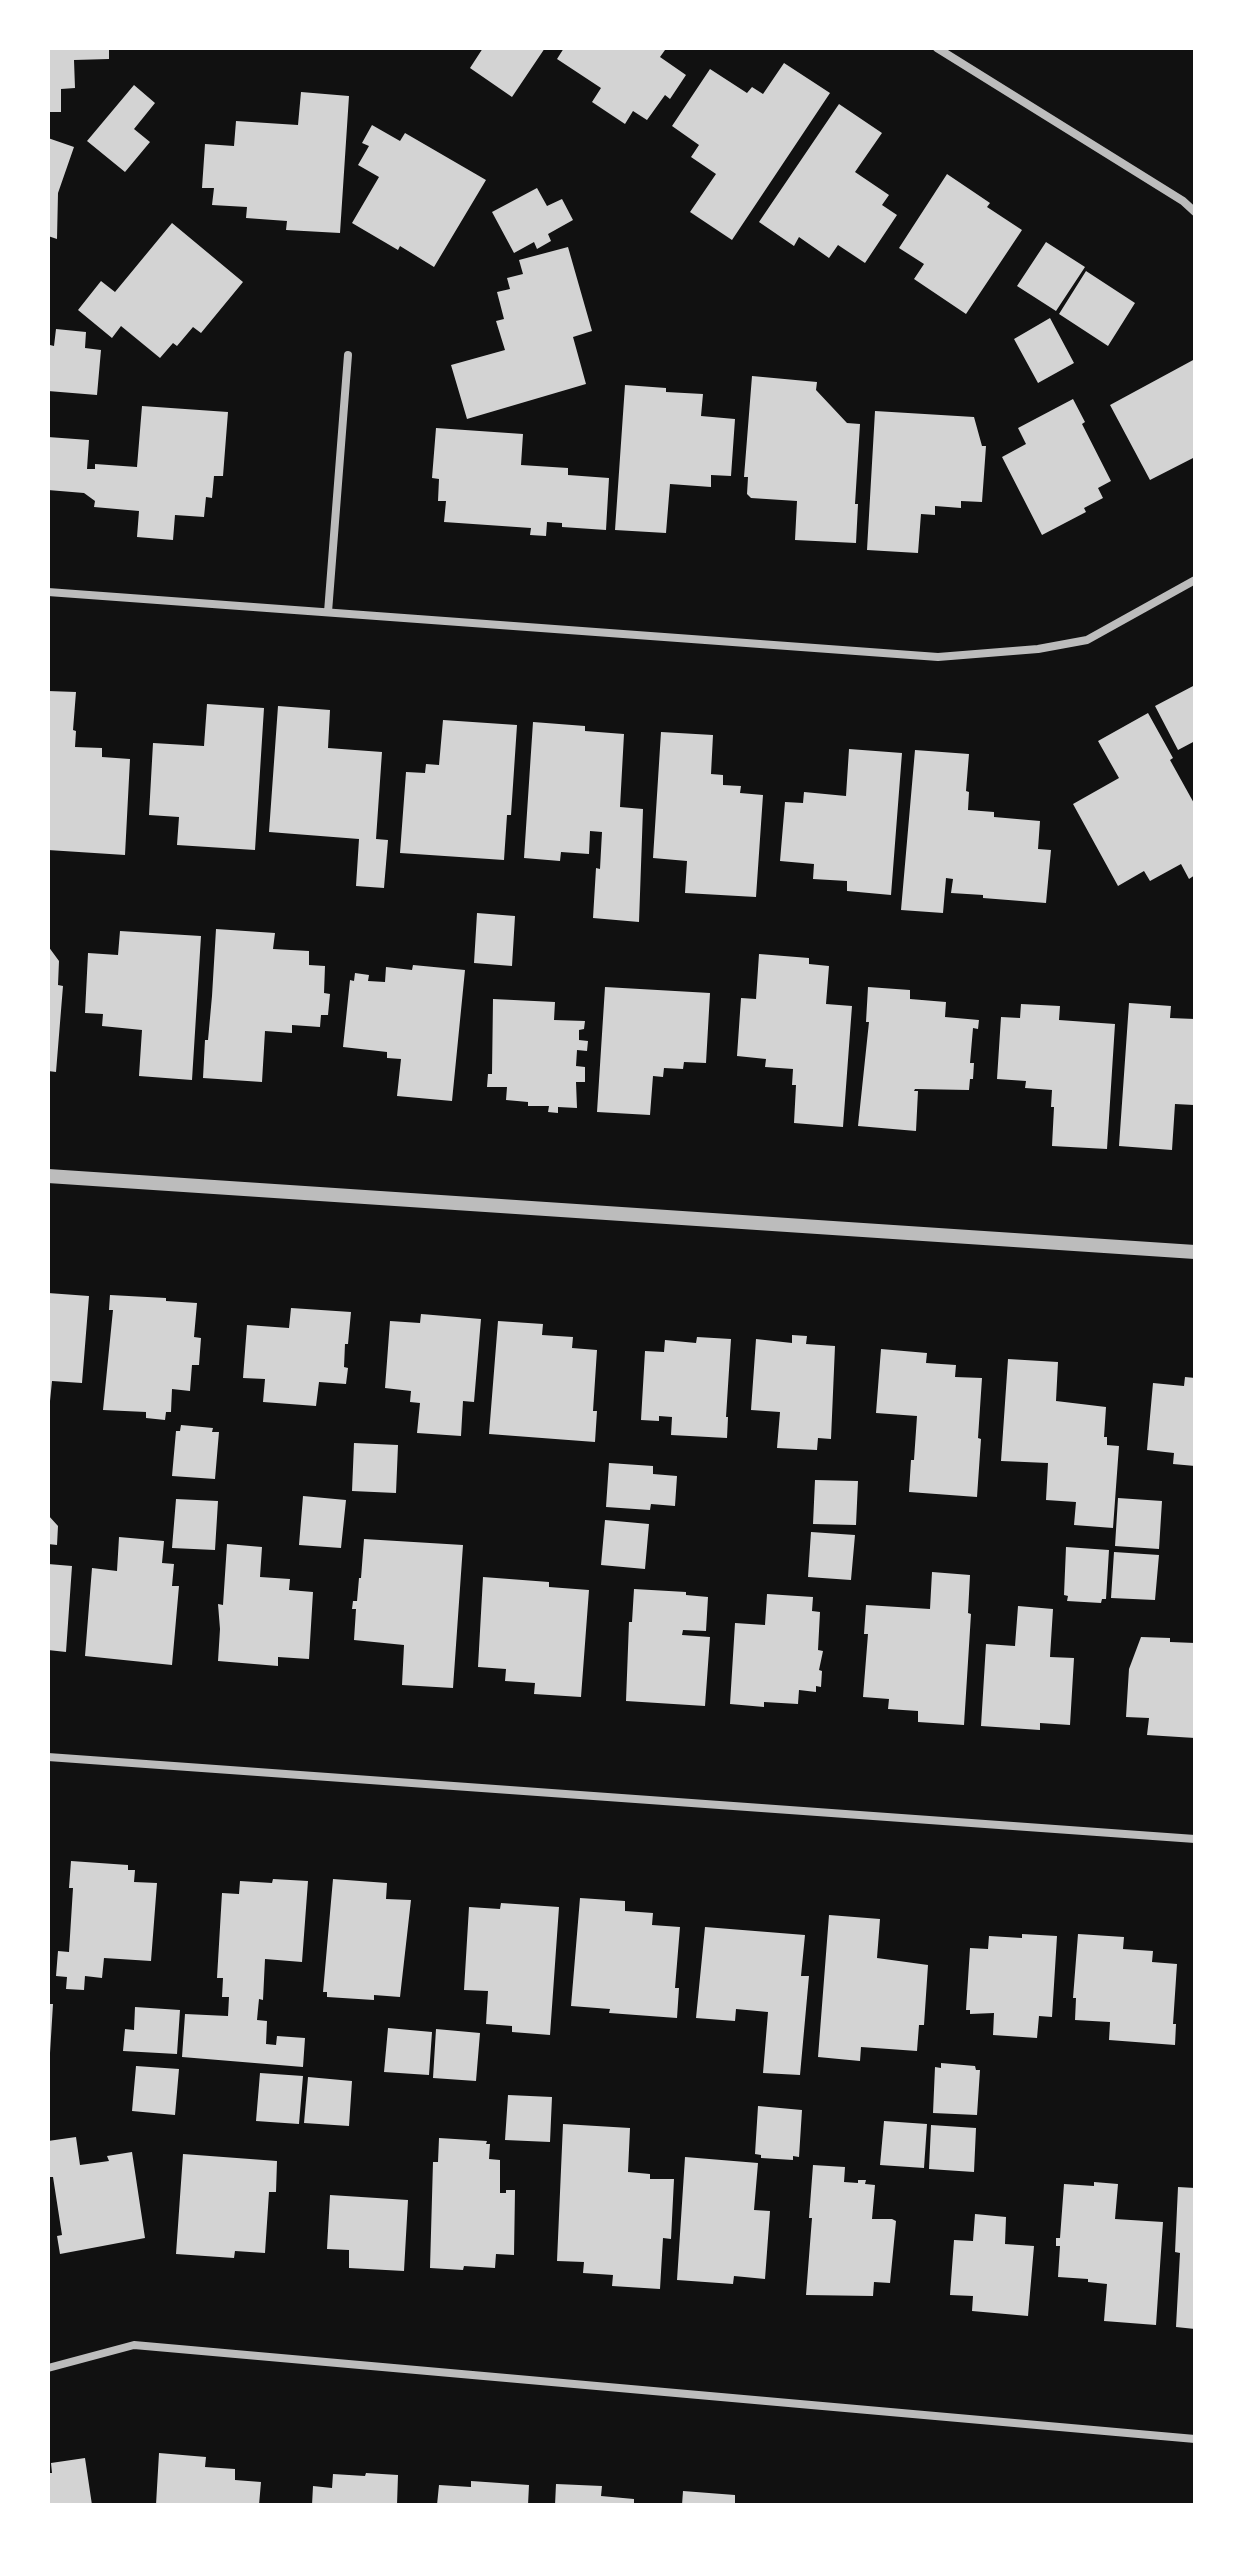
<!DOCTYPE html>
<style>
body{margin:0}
#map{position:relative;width:1243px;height:2553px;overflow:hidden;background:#111;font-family:"Titillium Web",sans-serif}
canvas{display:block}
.frame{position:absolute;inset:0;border:50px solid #fff;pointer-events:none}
</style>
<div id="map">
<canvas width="1243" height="2553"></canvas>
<div class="frame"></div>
</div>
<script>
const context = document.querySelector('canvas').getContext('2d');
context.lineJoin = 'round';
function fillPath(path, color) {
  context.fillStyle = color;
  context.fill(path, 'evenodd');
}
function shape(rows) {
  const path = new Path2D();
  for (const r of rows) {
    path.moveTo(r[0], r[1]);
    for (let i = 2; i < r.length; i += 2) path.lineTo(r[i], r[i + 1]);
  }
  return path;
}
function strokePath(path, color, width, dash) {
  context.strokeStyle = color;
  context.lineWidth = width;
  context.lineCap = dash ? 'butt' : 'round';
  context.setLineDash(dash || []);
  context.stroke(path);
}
fillPath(shape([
 [48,48,109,48,109,59,74,60,75,88,61,89,61,112,48,112],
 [483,48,545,48,512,97,470,68],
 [564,48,663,48,665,50,660,57,686,75,670,99,665,95,647,120,633,111,625,124,592,102,601,88,557,59],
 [784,63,830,93,732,240,690,212,716,174,691,157,699,145,672,126,710,69,747,93,752,87,763,94],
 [134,85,155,103,134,129,150,142,125,172,87,141],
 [301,92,349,96,340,233,286,230,287,221,246,218,247,207,212,205,214,188,202,188,205,144,234,146,236,121,298,125],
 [839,104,882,133,855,172,889,195,882,205,897,215,865,263,838,245,829,258,799,237,794,246,759,222],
 [372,125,400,141,405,133,486,180,434,267,400,246,398,250,352,223,379,177,358,165,369,146,362,143],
 [48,138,74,147,58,193,57,239,48,236],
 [947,174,990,203,987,207,1022,230,966,314,914,279,924,264,899,248],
 [537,188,547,206,562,199,573,220,548,234,551,241,537,249,534,242,514,253,492,212],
 [172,223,243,282,201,333,193,327,177,346,173,343,160,358,121,326,112,338,78,310,101,281,115,292],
 [1046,242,1085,267,1056,311,1017,286],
 [568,247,592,331,573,337,586,384,467,419,451,365,505,350,496,321,504,319,497,292,510,289,507,278,523,274,519,260],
 [1086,271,1135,303,1108,346,1059,314],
 [1050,318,1074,363,1038,383,1014,339],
 [56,329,86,332,85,348,101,350,97,395,48,391,50,345,54,346],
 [1195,359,1195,457,1150,480,1110,405],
 [752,376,817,382,816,390,847,423,860,424,855,504,858,504,856,543,795,540,797,501,751,498,747,494,748,477,744,477],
 [625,385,666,388,666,392,703,394,701,416,735,419,731,476,711,475,711,487,670,484,666,533,615,530],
 [1073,399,1085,422,1082,424,1111,481,1098,488,1103,498,1084,508,1086,512,1042,535,1002,457,1026,444,1018,428],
 [142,406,228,412,223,476,214,476,212,498,206,497,204,517,175,515,173,540,137,537,139,511,94,507,95,501,84,493,48,490,48,437,89,440,87,469,95,469,95,464,137,467],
 [875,411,974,417,982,446,986,446,982,502,961,501,961,508,935,506,935,515,921,514,918,553,867,550],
 [436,428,523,434,521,465,568,468,568,475,609,478,606,530,562,527,562,523,547,522,546,536,530,535,531,528,444,522,446,501,438,501,439,479,432,478],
 [1195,685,1195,741,1178,750,1155,706],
 [48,691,76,692,73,730,76,731,75,747,102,748,102,757,130,759,125,855,48,850],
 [207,704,264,708,255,850,177,845,179,817,149,815,153,743,204,746],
 [278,706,330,710,328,748,382,752,376,839,388,840,384,888,356,886,359,839,269,832],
 [1148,713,1173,758,1170,760,1195,805,1195,875,1189,879,1181,864,1150,881,1144,871,1118,886,1073,804,1119,778,1098,741],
 [443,720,517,725,511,815,507,815,504,860,400,853,406,772,425,773,426,764,439,765],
 [533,722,585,726,585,731,624,734,620,807,643,809,639,922,593,918,596,868,600,869,602,832,590,831,589,854,561,852,560,861,524,858],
 [661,732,713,735,711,774,723,775,723,785,741,786,740,793,763,795,756,897,685,893,687,861,653,858],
 [849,749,902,753,891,895,847,891,847,881,813,879,814,864,780,861,785,802,803,803,804,792,846,796],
 [915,750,969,754,966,791,969,792,968,810,994,812,994,817,1040,821,1038,849,1051,850,1046,903,983,898,983,895,951,893,953,879,946,878,943,913,901,910],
 [477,913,515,916,512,966,474,963],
 [216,929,275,933,273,949,309,951,309,965,325,966,324,993,330,994,328,1015,321,1015,320,1027,292,1025,292,1033,265,1031,262,1082,203,1078,205,1040,208,1040,212,996],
 [120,931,201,936,192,1080,139,1076,142,1030,102,1026,103,1014,85,1013,88,953,118,955],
 [48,946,59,961,58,985,63,986,56,1072,48,1071],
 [759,954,809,958,809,964,829,966,826,1004,852,1006,843,1127,794,1123,796,1085,792,1085,793,1069,765,1067,766,1059,737,1056,741,998,756,999],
 [413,965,465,970,452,1101,397,1096,401,1059,387,1058,387,1052,343,1047,350,980,354,981,355,973,369,975,368,981,385,982,386,967,412,970],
 [605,987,710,993,706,1063,684,1062,683,1069,664,1068,663,1077,653,1076,650,1115,597,1112],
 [868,987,910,990,910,999,946,1002,945,1017,979,1020,978,1029,973,1028,970,1063,974,1063,973,1079,970,1079,969,1090,915,1089,914,1091,918,1091,916,1131,858,1126,869,1022,866,1022],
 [493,999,555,1002,554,1020,585,1021,584,1029,579,1030,579,1040,588,1041,587,1051,577,1050,576,1066,585,1067,585,1082,576,1082,577,1108,558,1107,558,1113,548,1112,549,1106,528,1106,528,1102,506,1100,507,1087,487,1087,488,1074,492,1074],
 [1129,1003,1171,1006,1170,1018,1195,1019,1195,1103,1194,1105,1175,1104,1172,1150,1119,1146],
 [1021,1004,1060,1006,1059,1020,1115,1024,1107,1149,1052,1146,1054,1107,1051,1107,1052,1090,1025,1088,1026,1081,997,1079,1001,1017,1020,1018],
 [48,1293,89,1296,82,1383,52,1381,50,1401,48,1401],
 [110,1295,166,1298,166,1301,197,1303,194,1337,201,1338,199,1365,192,1365,190,1391,172,1389,171,1412,166,1412,165,1420,146,1418,146,1412,103,1410,113,1310,109,1310],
 [291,1308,351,1312,348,1344,345,1344,344,1367,348,1368,346,1384,319,1382,316,1406,263,1402,265,1379,243,1378,247,1325,289,1328],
 [421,1314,481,1319,474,1402,463,1401,461,1436,417,1433,420,1403,410,1402,411,1391,385,1388,390,1321,420,1323],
 [498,1321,543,1324,542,1335,573,1337,572,1348,597,1350,593,1411,597,1411,595,1442,489,1434],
 [792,1335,807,1336,806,1344,835,1346,831,1439,818,1438,817,1450,777,1448,780,1412,751,1410,756,1339,792,1343],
 [697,1337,731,1339,726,1417,728,1417,727,1438,671,1435,672,1417,659,1416,659,1421,641,1420,645,1351,664,1352,665,1340,696,1343],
 [881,1349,927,1353,926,1363,956,1365,955,1377,982,1378,978,1438,981,1439,977,1497,909,1492,911,1460,914,1460,917,1416,876,1413],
 [1008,1359,1058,1362,1056,1401,1106,1407,1104,1437,1107,1437,1107,1445,1119,1446,1113,1528,1074,1525,1076,1502,1046,1500,1048,1463,1001,1461],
 [1185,1377,1195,1378,1195,1466,1173,1464,1174,1453,1147,1450,1153,1383,1184,1386],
 [181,1425,213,1428,212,1432,219,1432,215,1479,172,1476,176,1431,180,1431],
 [354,1443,398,1445,396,1493,352,1491],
 [609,1463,653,1466,653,1474,677,1476,675,1506,651,1504,650,1510,606,1507],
 [815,1480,858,1481,856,1525,813,1524],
 [303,1496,346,1500,341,1548,299,1545],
 [1118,1498,1162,1501,1159,1549,1115,1546],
 [176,1499,218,1501,215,1550,172,1548],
 [48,1515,58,1526,57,1545,48,1544],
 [605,1520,649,1524,645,1569,601,1565],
 [811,1532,855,1535,851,1580,808,1577],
 [119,1537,164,1541,162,1563,174,1564,172,1586,179,1586,172,1665,85,1656,92,1568,117,1571],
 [364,1539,463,1545,453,1688,402,1685,404,1645,354,1640,356,1609,352,1609,353,1601,357,1601,359,1578,361,1578],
 [227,1544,262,1547,260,1577,290,1579,289,1590,313,1592,309,1659,278,1657,278,1666,218,1661,220,1629,218,1604,223,1605],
 [1066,1547,1109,1550,1106,1599,1102,1599,1101,1603,1067,1601,1068,1596,1064,1595],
 [1114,1552,1159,1555,1155,1600,1111,1598],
 [48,1564,72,1566,66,1652,48,1650],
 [932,1572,970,1575,968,1613,971,1614,964,1725,918,1722,918,1711,888,1709,889,1699,863,1697,868,1634,864,1634,866,1605,930,1609],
 [483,1577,549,1582,549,1587,589,1590,581,1697,534,1694,535,1683,505,1681,506,1669,478,1667],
 [634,1589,686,1592,686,1595,708,1597,706,1631,683,1630,682,1635,710,1637,705,1706,626,1701,629,1622,632,1622],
 [767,1594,813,1597,812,1611,820,1612,818,1650,823,1651,819,1670,822,1671,821,1687,816,1686,816,1692,799,1690,798,1704,764,1702,764,1707,730,1704,735,1623,765,1625],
 [1018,1606,1053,1609,1050,1657,1074,1658,1070,1725,1040,1723,1040,1730,981,1726,986,1644,1015,1646],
 [1141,1637,1170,1638,1170,1642,1195,1643,1195,1738,1147,1735,1149,1718,1126,1717,1129,1669],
 [71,1861,128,1865,128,1870,135,1870,134,1882,157,1883,151,1961,104,1958,102,1978,85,1976,84,1990,66,1989,67,1977,56,1976,58,1951,69,1952,73,1888,69,1888],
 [273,1879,308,1881,302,1962,265,1959,263,2000,259,1999,257,2020,267,2021,266,2044,276,2045,277,2036,305,2038,303,2067,182,2057,185,2014,228,2016,229,1997,222,1997,223,1978,217,1978,222,1893,239,1894,240,1881,272,1883],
 [333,1879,387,1883,386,1899,411,1900,400,1997,374,1995,374,2000,327,1997,327,1992,323,1992],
 [580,1898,625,1901,625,1911,653,1913,652,1925,680,1927,675,1988,679,1988,677,2018,609,2013,610,2009,571,2006],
 [501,1903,559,1907,550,2035,512,2032,512,2026,486,2024,488,1991,464,1990,469,1907,500,1909],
 [829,1915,880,1919,877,1958,928,1965,924,2025,919,2025,917,2051,861,2047,860,2061,818,2057],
 [705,1927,805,1935,801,1976,809,1976,800,2075,763,2073,768,2012,736,2009,735,2021,696,2018],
 [1022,1934,1057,1936,1052,2017,1039,2016,1037,2038,993,2035,994,2013,970,2014,970,2010,966,2010,970,1948,988,1949,989,1936,1022,1938],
 [1078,1934,1124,1937,1123,1949,1153,1951,1152,1962,1177,1964,1173,2024,1176,2024,1175,2045,1109,2040,1110,2022,1075,2020,1076,1998,1073,1998],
 [48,2004,53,2004,50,2053,48,2053],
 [135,2007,180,2010,177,2054,123,2051,125,2029,134,2030],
 [388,2028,432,2032,429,2075,384,2072],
 [436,2029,480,2033,476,2081,433,2078],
 [941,2063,975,2066,976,2070,980,2070,977,2115,933,2113,935,2067,941,2068],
 [136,2066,179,2069,175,2115,132,2111],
 [260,2073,303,2076,299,2124,256,2121],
 [308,2077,352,2081,349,2126,304,2123],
 [508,2095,552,2097,550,2142,505,2140],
 [758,2106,802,2110,799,2157,793,2156,793,2160,761,2158,761,2155,755,2154],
 [884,2121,927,2124,924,2168,880,2165],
 [563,2124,630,2128,628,2172,650,2174,650,2179,674,2179,671,2239,663,2238,660,2289,612,2286,613,2275,583,2273,584,2262,557,2261],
 [931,2125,976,2128,974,2172,929,2169],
 [76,2137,80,2165,109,2161,107,2156,132,2152,145,2238,60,2254,57,2236,62,2235,53,2177,48,2177,48,2141],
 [439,2138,487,2141,486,2144,490,2144,489,2159,500,2160,500,2193,506,2193,506,2190,515,2190,514,2255,496,2254,495,2268,464,2266,463,2270,430,2268,433,2162,438,2162],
 [183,2154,277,2161,276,2192,269,2192,265,2253,235,2251,234,2258,176,2254],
 [685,2157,758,2163,754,2210,770,2211,765,2279,734,2276,733,2284,677,2280],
 [813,2165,845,2167,844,2182,858,2183,858,2180,866,2180,865,2184,875,2185,872,2219,892,2219,896,2221,890,2283,874,2282,873,2296,806,2295,812,2218,809,2218],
 [1094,2182,1118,2184,1115,2219,1163,2222,1156,2325,1104,2321,1107,2284,1088,2282,1088,2279,1058,2277,1060,2246,1056,2246,1056,2238,1060,2238,1064,2184,1094,2186],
 [1178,2187,1195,2188,1195,2329,1176,2327,1180,2253,1175,2252],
 [330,2195,408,2200,404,2271,349,2268,349,2250,327,2249],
 [975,2214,1006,2217,1005,2244,1034,2246,1028,2316,972,2311,973,2296,950,2295,954,2240,973,2241],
 [159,2453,206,2457,205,2467,235,2469,235,2480,261,2482,259,2505,156,2505],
 [85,2458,92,2505,48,2505,48,2473,52,2473,51,2463],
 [366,2473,398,2475,397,2505,312,2505,313,2486,332,2488,333,2474,365,2476],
 [471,2481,529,2485,528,2505,437,2505,439,2485,471,2487],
 [556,2484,602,2486,601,2496,634,2499,634,2505,555,2505],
 [683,2491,735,2495,735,2505,682,2505]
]), '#d3d3d3');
strokePath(shape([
 [937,48,1183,201,1195,212],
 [48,592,938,657,1038,649,1087,640,1195,580],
 [328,612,348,355],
 [48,1757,1195,1839],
 [48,2368,134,2345,1195,2439]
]), '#bcbcbc', 8);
strokePath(shape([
 [48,1176,1195,1252]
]), '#bcbcbc', 14);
</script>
